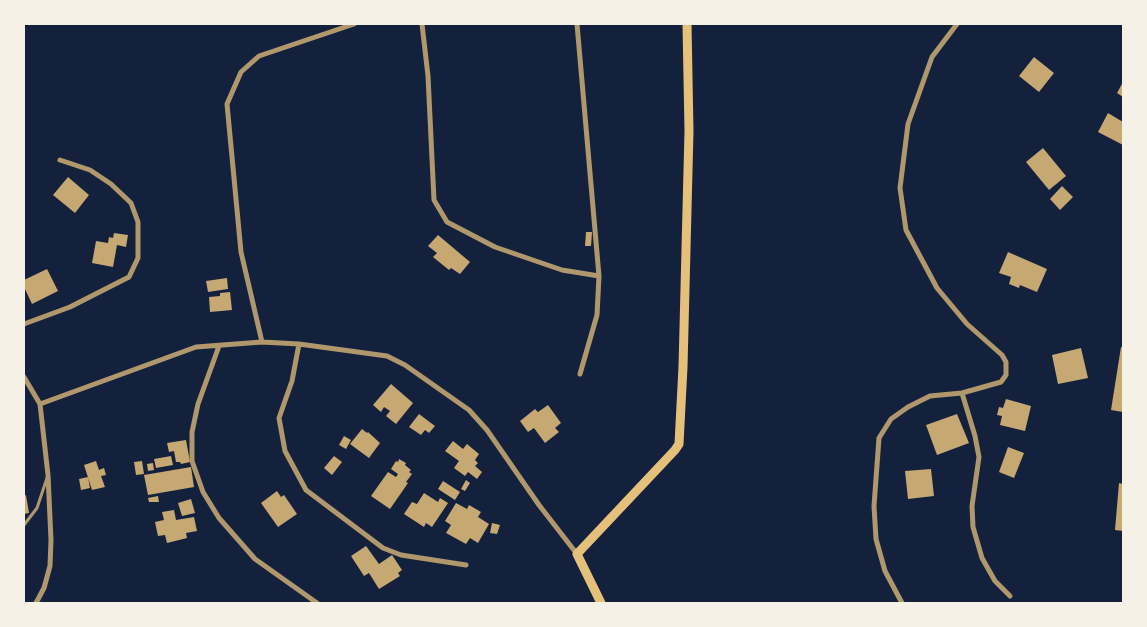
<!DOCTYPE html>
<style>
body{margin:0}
#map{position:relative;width:1147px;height:627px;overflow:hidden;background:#14213d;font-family:"Playfair Display",serif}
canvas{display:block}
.frame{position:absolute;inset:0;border:25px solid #f6f1e7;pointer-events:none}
</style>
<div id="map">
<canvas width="1147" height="627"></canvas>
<div class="frame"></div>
</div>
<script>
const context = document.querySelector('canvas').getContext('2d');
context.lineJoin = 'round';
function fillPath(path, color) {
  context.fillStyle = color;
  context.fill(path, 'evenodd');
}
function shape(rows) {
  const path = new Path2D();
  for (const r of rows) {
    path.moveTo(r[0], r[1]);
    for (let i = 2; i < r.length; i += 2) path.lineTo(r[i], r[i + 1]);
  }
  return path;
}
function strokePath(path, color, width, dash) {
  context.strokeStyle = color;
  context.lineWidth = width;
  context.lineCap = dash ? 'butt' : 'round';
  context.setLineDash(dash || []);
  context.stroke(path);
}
fillPath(shape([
 [1034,57,1054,73,1039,92,1019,76],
 [1123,82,1123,97,1117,93],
 [1108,113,1123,122,1123,145,1098,132],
 [1043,148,1066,176,1049,190,1026,162],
 [68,177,89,195,75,213,53,195],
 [1062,186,1073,197,1060,210,1050,199],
 [586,232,592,232,591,246,585,246],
 [114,233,128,235,126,247,117,245,113,267,92,263,96,241,108,243,109,237,113,238],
 [438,235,470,262,460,274,451,268,449,270,433,257,437,253,428,246],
 [1008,252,1047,269,1037,292,1020,285,1019,288,1009,284,1011,277,999,273],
 [47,269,58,291,32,304,24,287,24,280],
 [227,278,228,289,208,292,206,281],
 [230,292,232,310,210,312,209,297,220,296,220,293],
 [1121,347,1123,347,1123,412,1111,410],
 [1081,348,1088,378,1058,384,1052,355],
 [391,384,413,403,396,424,386,416,390,411,384,407,381,412,373,405],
 [1006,399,1031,406,1025,431,1000,425,1002,416,997,415,999,407,1003,408],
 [548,405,561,423,555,428,559,432,545,443,534,428,528,432,520,421,535,409,538,412],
 [419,414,435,426,429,433,425,430,421,435,409,427],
 [957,414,969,443,937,455,926,425],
 [362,429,367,433,368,432,380,443,369,458,350,444],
 [344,436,351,440,346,449,339,445],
 [186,440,190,462,181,464,180,462,176,462,174,451,169,452,167,443],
 [453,441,463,449,467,444,479,454,475,460,478,463,475,466,482,472,477,479,468,472,465,476,454,468,459,461,445,451],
 [1008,447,1024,453,1014,478,999,472],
 [171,456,173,465,156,468,154,459],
 [334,456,342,462,332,475,324,468],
 [399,459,406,463,405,465,411,470,409,472,412,474,406,482,408,483,390,509,371,496,388,472,396,477,398,474,391,469,396,461,398,462],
 [96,461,99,470,104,468,106,475,101,476,105,487,92,490,84,465],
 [142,461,144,474,136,475,134,462],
 [153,463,154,470,148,471,147,464],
 [191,467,194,487,148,495,144,475],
 [931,469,934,496,908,499,905,471],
 [88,477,90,488,81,490,79,479],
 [466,480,470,483,465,491,461,489],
 [443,481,460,492,455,500,438,489],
 [1119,483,1123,484,1123,531,1115,530],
 [277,491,281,497,284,495,297,514,278,527,261,503],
 [424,493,438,502,440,498,448,503,432,527,426,523,424,527,404,514,412,502,417,504],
 [26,495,29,513,24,514,24,496],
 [158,496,159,502,149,502,148,498],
 [191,499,195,513,182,516,178,503],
 [456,503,467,509,469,505,481,512,478,517,489,524,478,543,470,538,466,544,446,533,451,525,445,521],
 [174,510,176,520,194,517,197,531,186,533,187,538,167,543,165,535,158,536,155,522,164,520,162,512],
 [492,523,500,525,497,534,490,533],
 [366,546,379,564,392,555,402,570,398,573,400,576,379,589,369,573,364,576,351,556]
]), '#c6a872');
strokePath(shape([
 [24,525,37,508,47,478]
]), '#b1986c', 3);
strokePath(shape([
 [422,24,428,76,434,200,447,222,495,247,562,270,599,276],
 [577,24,599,276,597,315,580,374],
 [24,324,70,307,129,277,138,258,138,222,131,203,111,184,90,170,60,160],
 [262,342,241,252,227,104,241,72,259,56,354,24],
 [299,344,292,381,279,418,285,451,306,490,383,548,401,555,466,565],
 [219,346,198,404,192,432,192,461,203,492,219,518,255,559,317,603],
 [24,377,40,404,48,475,51,540,50,566,44,588,36,603],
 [962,393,975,436,979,457,972,506,973,527,982,558,995,581,1010,596],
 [40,404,196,347,262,342,299,344,387,356,405,365,469,410,487,430,539,505,577,554],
 [902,603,885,571,876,539,874,506,879,438,891,419,908,407,930,396,962,393,1001,382,1006,375,1006,362,1002,355,967,324,937,288,906,230,900,188,908,124,932,57,957,24]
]), '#b1986c', 5);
strokePath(shape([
 [601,603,577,554,675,450,679,444,683,367,689,131,687,24]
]), '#e5c07b', 9);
</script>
